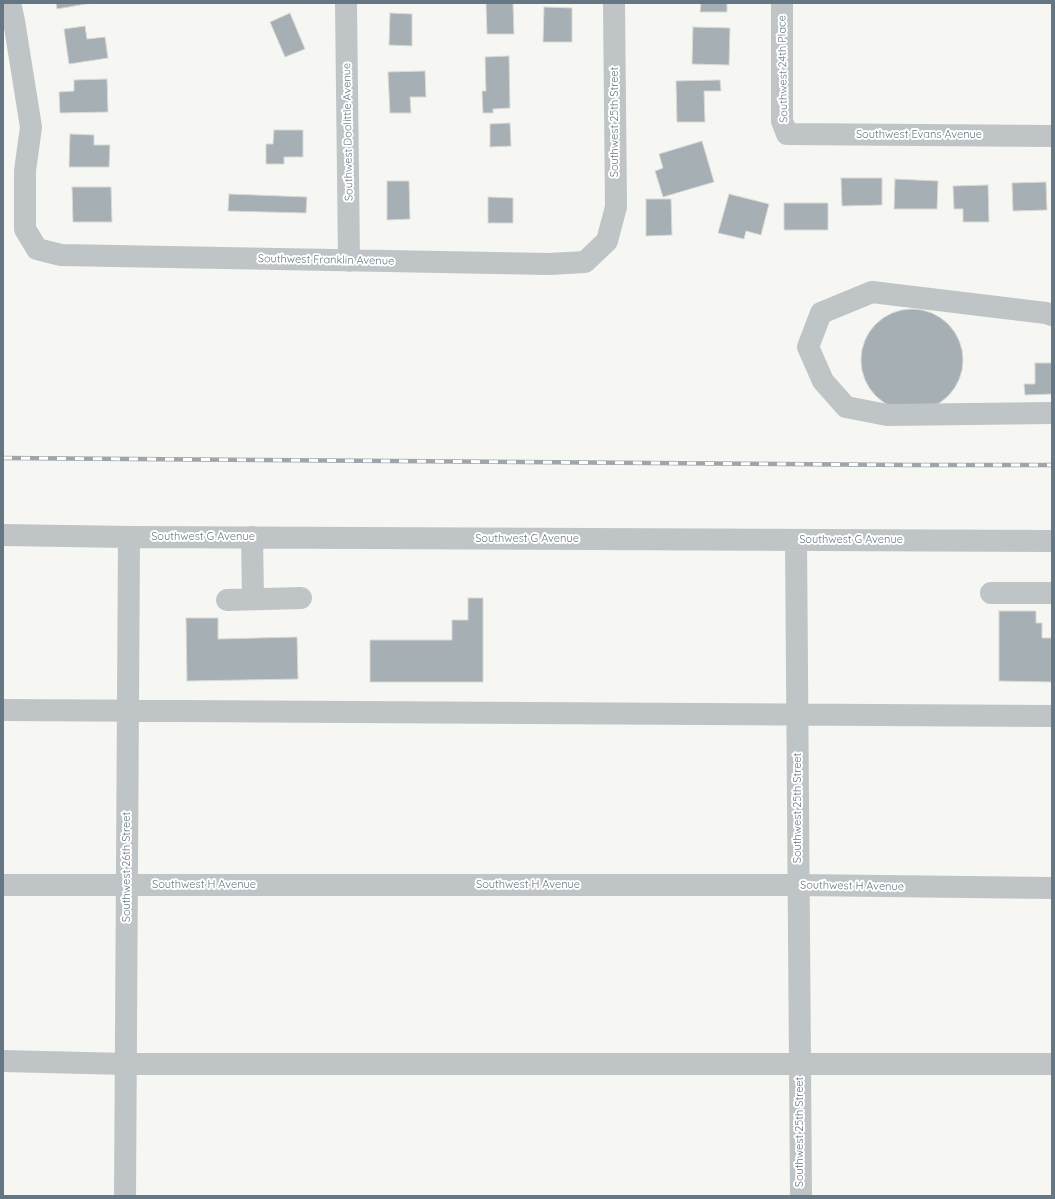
<!DOCTYPE html>
<style>
body{margin:0}
#map{position:relative;width:1055px;height:1199px;overflow:hidden;background:#f6f6f3;font-family:Quicksand,sans-serif}
canvas{display:block}
.frame{position:absolute;inset:0;border:4px solid #657784;pointer-events:none}
</style>
<div id="map">
<canvas width="1055" height="1199"></canvas>
<div class="frame"></div>
</div>
<script>
const context = document.querySelector('canvas').getContext('2d');
context.lineJoin = 'round';
function fillPath(path, color) {
  context.fillStyle = color;
  context.fill(path, 'evenodd');
}
function shape(rows) {
  const path = new Path2D();
  for (const r of rows) {
    if (r.length === 3) {
      path.moveTo(r[0] + r[2], r[1]);
      path.arc(r[0], r[1], r[2], 0, 2 * Math.PI);
      continue;
    }
    path.moveTo(r[0], r[1]);
    for (let i = 2; i < r.length; i += 2) path.lineTo(r[i], r[i + 1]);
  }
  return path;
}
function strokePath(path, color, width, dash) {
  context.strokeStyle = color;
  context.lineWidth = width;
  context.lineCap = dash ? 'butt' : 'round';
  context.setLineDash(dash || []);
  context.stroke(path);
}
function label(font, color, halo, rows, align = 'center') {
  context.font = font + ' Quicksand,sans-serif';
  context.lineWidth = 4;
  context.setLineDash([]);
  context.textBaseline = 'middle';
  context.strokeStyle = halo;
  context.fillStyle = color;
  for (const [text, x, y, turn = 0] of rows) {
    context.save();
    context.translate(x, y);
    context.rotate((+turn || 0) * Math.PI / 180);
    context.textAlign = isNaN(turn) ? turn : align;
    if (halo) context.strokeText(text, 0, 0);
    context.fillText(text, 0, 0);
    context.restore();
  }
}
const building = shape([
 [56,3,92,3,57,9,56,3],
 [486,3,513,3,514,34,487,34,486,3],
 [701,3,727,3,727,12,700,12,701,3],
 [544,7,572,8,572,42,543,42,544,7],
 [290,13,305,49,285,57,270,22,290,13],
 [390,13,412,14,412,46,389,45,390,13],
 [85,26,87,39,105,37,108,58,69,64,64,29,85,26],
 [693,27,730,28,729,65,692,64,693,27],
 [509,56,510,108,493,109,493,113,483,113,482,91,486,91,485,57,509,56],
 [425,71,426,97,410,97,411,113,390,113,388,72,425,71],
 [107,79,108,112,60,113,59,92,74,91,74,80,107,79],
 [720,80,721,91,704,91,705,122,677,122,676,81,720,80],
 [510,123,511,146,490,147,490,124,510,123],
 [274,130,303,130,303,157,284,157,284,164,266,164,266,144,273,144,274,130],
 [70,134,94,135,94,145,110,145,109,167,69,167,70,134],
 [702,141,714,182,663,197,655,171,663,168,659,154,702,141],
 [841,178,882,178,882,205,842,206,841,178],
 [895,179,938,181,937,209,894,209,895,179],
 [387,181,409,181,410,219,387,220,387,181],
 [1046,182,1047,210,1013,211,1012,183,1046,182],
 [988,185,989,222,963,222,963,209,954,209,953,186,988,185],
 [72,187,111,187,112,222,73,222,72,187],
 [229,194,307,197,306,213,228,211,229,194],
 [729,194,769,204,761,235,746,231,744,239,718,233,729,194],
 [488,197,513,198,513,223,488,223,488,197],
 [646,199,671,199,672,235,646,236,646,199],
 [784,203,828,203,828,230,784,230,784,203],
 [912,360,51],
 [1035,363,1052,363,1052,394,1025,395,1024,384,1035,384,1035,363],
 [468,598,483,598,483,682,370,682,370,640,452,640,452,620,468,620,468,598],
 [999,611,1036,611,1036,623,1042,623,1042,638,1052,638,1052,682,999,681,999,611],
 [186,618,218,618,218,639,297,637,298,679,187,681,186,618]
]);
fillPath(building, '#a6afb4');
strokePath(building, '#d8d8d5', 1);
strokePath(shape([
 [10,3,14,21,31,127,25,171,25,229,37,249,61,255,549,264,585,262,607,241,616,207,614,3],
 [346,3,349,261],
 [782,3,782,121,787,134,1052,136],
 [1052,315,1046,313,872,292,821,313,808,347,823,381,846,407,887,415,1052,413],
 [3,535,129,537,1052,541],
 [252,537,253,598],
 [796,540,801,1196],
 [991,593,1052,593],
 [227,600,301,598],
 [3,710,1052,716],
 [3,885,798,885,1052,888],
 [3,1061,126,1064,1052,1064],
 [125,1196,129,537]
]), '#bfc4c7', 22);
const rail = shape([
 [3,458,909,465,1052,465]
]);
strokePath(rail, '#9ea6ab', 4.5);
strokePath(rail, '#fff', 3, [9]);
label('11px', '#657784', '#fff', [
 ["Southwest 24th Place",783,69,-91],
 ["Southwest 25th Street",615,122,-90],
 ["Southwest Doolittle Avenue",348,132,-91],
 ["Southwest Evans Avenue",919,135],
 ["Southwest Franklin Avenue",326,260,1],
 ["Southwest G Avenue",203,537],
 ["Southwest G Avenue",527,539],
 ["Southwest G Avenue",851,540],
 ["Southwest 25th Street",798,808,-90],
 ["Southwest 26th Street",127,867,-90],
 ["Southwest H Avenue",204,885],
 ["Southwest H Avenue",528,885],
 ["Southwest H Avenue",852,886,1],
 ["Southwest 25th Street",800,1132,-90]
]);
</script>
